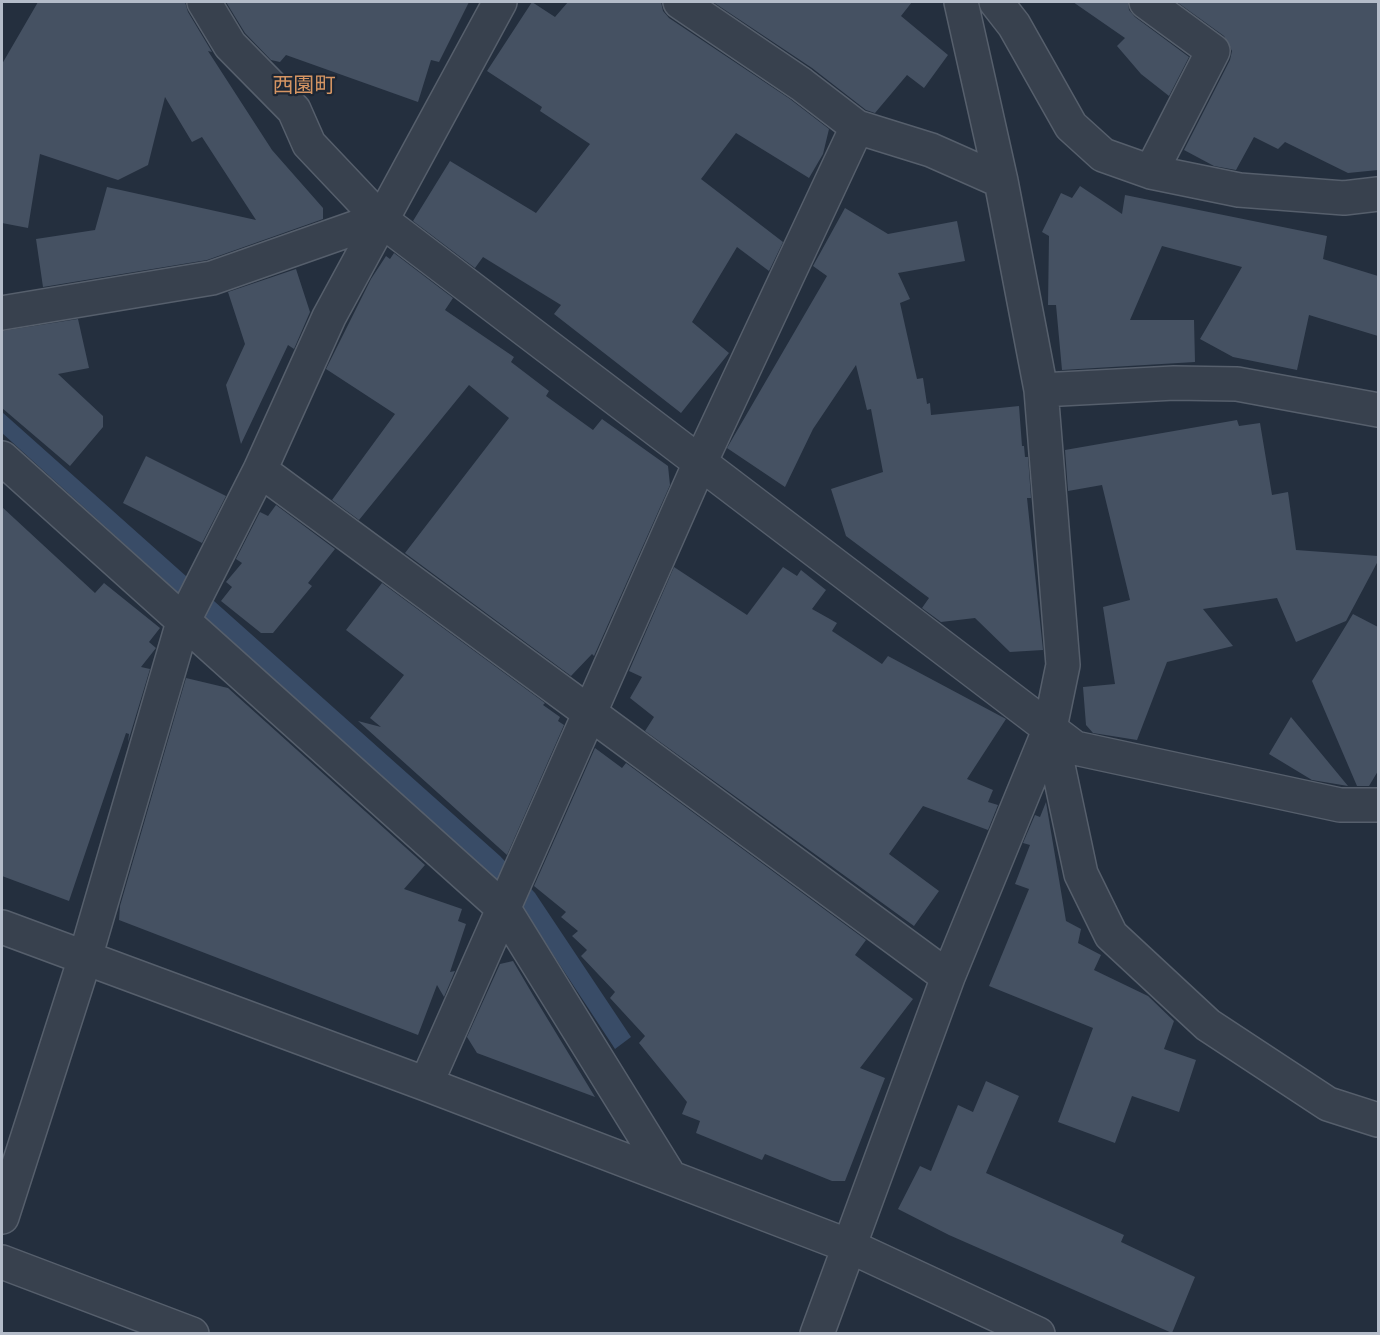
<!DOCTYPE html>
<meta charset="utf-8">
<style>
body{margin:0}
#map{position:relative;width:1380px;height:1335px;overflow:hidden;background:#242f3e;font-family:"Fira Sans Condensed",sans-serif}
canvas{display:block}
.frame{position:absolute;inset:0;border:3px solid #b4bcc9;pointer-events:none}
</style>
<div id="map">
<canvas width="1380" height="1335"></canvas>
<div class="frame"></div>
</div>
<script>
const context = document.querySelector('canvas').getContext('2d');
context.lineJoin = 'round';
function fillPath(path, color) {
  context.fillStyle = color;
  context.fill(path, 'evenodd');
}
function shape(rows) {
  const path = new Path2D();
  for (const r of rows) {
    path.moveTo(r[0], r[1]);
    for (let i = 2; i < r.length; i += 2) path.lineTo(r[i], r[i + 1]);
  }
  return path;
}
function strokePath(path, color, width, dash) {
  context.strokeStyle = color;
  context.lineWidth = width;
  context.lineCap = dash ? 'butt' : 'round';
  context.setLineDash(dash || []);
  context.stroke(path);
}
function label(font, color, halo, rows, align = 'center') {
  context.font = font + ' "Fira Sans Condensed","Noto Sans JP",sans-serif';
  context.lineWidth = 4.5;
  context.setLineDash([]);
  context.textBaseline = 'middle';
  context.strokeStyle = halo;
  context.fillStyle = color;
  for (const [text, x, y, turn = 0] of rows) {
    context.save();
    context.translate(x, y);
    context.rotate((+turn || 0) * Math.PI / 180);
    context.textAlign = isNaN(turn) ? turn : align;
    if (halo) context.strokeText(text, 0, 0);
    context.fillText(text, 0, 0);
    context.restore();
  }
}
fillPath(shape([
 [2,412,500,856,535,893,631,1037,615,1049,518,901,2,433]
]), '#394c67');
fillPath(shape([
 [38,2,185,2,188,12,212,52,208,51,272,150,323,208,323,219,207,260,43,287,36,239,95,230,107,187,256,220,202,137,192,142,165,97,148,165,118,180,40,154,28,228,2,223,2,64],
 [226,2,469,2,439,62,431,60,418,102,286,55,280,62,271,60,245,33],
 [532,2,555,17,568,2,661,2,663,11,669,18,790,99,829,129,823,154,809,178,736,133,701,179,783,242,769,271,737,247,692,322,729,353,681,413,554,314,561,305,483,257,475,268,413,221,450,161,536,213,590,144,540,111,542,107,487,71],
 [713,2,912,2,901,16,948,55,924,88,907,75,875,113,866,110,812,68],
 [1073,2,1128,2,1129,10,1135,17,1189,57,1169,96,1141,74,1117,46,1125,38],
 [1177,2,1378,2,1378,170,1348,173,1285,142,1278,149,1254,137,1236,170,1214,166,1184,150,1230,60,1232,51,1224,36],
 [1080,186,1122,214,1125,195,1327,236,1323,259,1378,276,1378,336,1309,315,1297,370,1233,357,1200,339,1242,267,1162,246,1130,320,1194,320,1195,362,1062,370,1056,305,1048,305,1049,236,1042,232,1061,193,1072,198],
 [845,208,888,234,957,221,965,261,898,273,910,299,900,303,917,379,923,378,927,404,930,403,931,415,1019,406,1022,446,1024,446,1025,457,1028,457,1031,498,1027,498,1043,650,1010,652,975,618,941,622,922,608,929,598,846,536,831,489,883,472,871,409,867,410,856,365,813,429,785,487,727,448,827,276,813,266],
 [394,253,453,298,445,310,514,357,511,362,549,391,546,396,593,430,602,419,668,466,670,485,594,656,592,654,571,676,405,553,509,418,469,385,359,520,332,500,395,414,326,369,371,279,386,256,390,259],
 [296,269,310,312,294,349,288,345,241,444,226,385,245,344,228,292],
 [78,319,89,368,58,374,103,416,103,427,70,466,2,408,2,331],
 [1237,420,1239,426,1260,423,1272,495,1288,492,1296,550,1378,556,1378,561,1346,621,1296,642,1277,598,1203,609,1233,646,1167,662,1137,740,1093,733,1086,725,1083,687,1115,684,1103,607,1130,600,1102,485,1068,491,1065,450],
 [146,456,226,496,202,543,123,503],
 [276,505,335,549,308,583,312,586,273,633,261,633,221,601,232,587,226,582,242,563,236,559,260,512,268,516],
 [2,507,95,593,104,583,160,628,149,642,156,648,141,667,150,669,128,742,129,734,126,733,69,901,2,876],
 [674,567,747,615,783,567,797,576,801,570,826,590,812,609,837,623,832,631,882,664,888,656,1006,719,967,779,993,790,988,802,998,805,988,830,923,806,889,854,939,891,914,926,645,731,654,717,630,698,642,677,629,671],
 [382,583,545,703,543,705,560,717,558,721,564,725,507,855,358,721,381,727,370,718,404,675,346,630],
 [1353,614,1378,627,1378,771,1369,786,1357,786,1312,681],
 [186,678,228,688,425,865,404,889,462,909,458,921,466,924,450,972,455,971,444,997,437,985,418,1035,119,920,120,906],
 [1291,717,1348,786,1312,780,1269,754],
 [595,748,622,768,626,763,866,940,855,955,913,999,860,1068,885,1078,845,1181,832,1181,765,1154,762,1160,696,1133,700,1121,682,1114,687,1102,639,1043,645,1036,610,998,615,992,581,956,587,950,572,936,578,931,561,917,566,912,534,886],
 [1046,802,1066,921,1081,929,1078,943,1101,955,1094,970,1148,996,1174,1021,1164,1049,1196,1060,1179,1112,1132,1096,1115,1143,1058,1122,1093,1028,989,986,1029,889,1015,884,1030,845,1023,843,1035,815,1040,817],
 [513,961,533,995,595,1097,477,1053,467,1037,500,964],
 [986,1081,1019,1096,986,1173,1124,1235,1121,1242,1195,1277,1172,1333,949,1235,898,1209,920,1166,931,1171,958,1105,973,1112]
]), '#455162');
const minor = shape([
 [204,2,230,45,294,110,309,144,380,219,1075,748,1340,805,1378,805],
 [680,2,801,84,857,127,931,150,1001,181],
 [996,2,1014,25,1071,126,1103,155,1151,172,1239,190,1344,198,1378,194],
 [1146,2,1213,51,1151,172],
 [2,313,212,278,380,219],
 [1041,390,1174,383,1237,384,1378,410],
 [2,458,504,909,670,1177],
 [260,470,948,977],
 [1050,728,1081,874,1111,935,1208,1025,1328,1104,1378,1120],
 [2,927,426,1084,849,1246,1038,1334],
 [426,1084,699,465,857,127],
 [2,1217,85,958,183,622,260,470,329,317,500,2],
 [2,1262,192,1334],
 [817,1334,948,977,1050,728,1063,665,1041,390,1001,181,961,2]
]);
strokePath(minor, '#565f6c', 36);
strokePath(minor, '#38414e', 33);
label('21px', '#d59563', '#1d2633', [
 ["西園町",304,86]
]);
</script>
